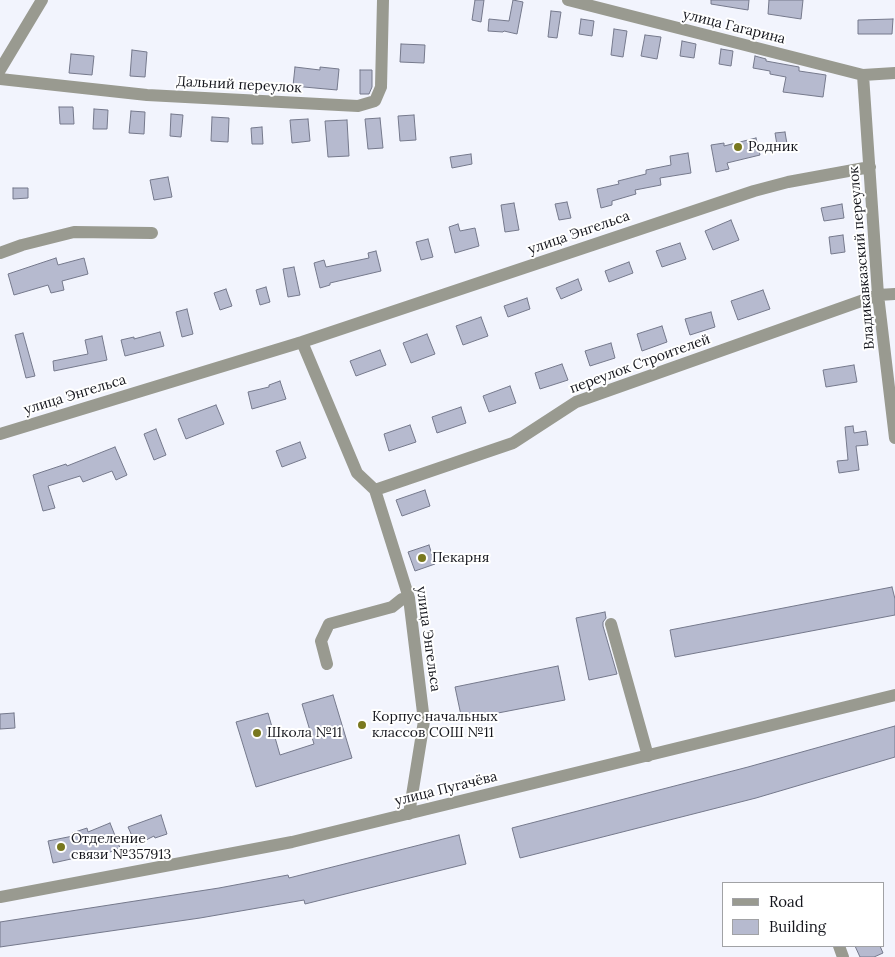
<!DOCTYPE html>
<meta charset="utf-8">
<style>
body{margin:0}
#map{position:relative;width:895px;height:957px;overflow:hidden;background:#f2f4fd;font-family:Lora,serif}
canvas{display:block}
.legend{position:absolute;left:722px;top:882px;width:162px;height:65px;box-sizing:border-box;background:#fff;border:1px solid #a1a2a5;margin:0;padding:6px 9px;list-style:none;font-size:15px;color:#15161d}
.legend li{display:flex;align-items:center;gap:10px;height:25px}
.legend b{width:25px;border:1px solid #a1a2a5}
</style>
<div id="map">
<canvas width="895" height="957"></canvas>
<ul class="legend">
<li><b style="height:6px;background:#999a90"></b>Road</li>
<li><b style="height:14px;background:#b6bacf"></b>Building</li>
</ul>
</div>
<script>
const context = document.querySelector('canvas').getContext('2d');
context.lineJoin = 'round';
function fillPath(path, color) {
  context.fillStyle = color;
  context.fill(path, 'evenodd');
}
function shape(rows) {
  const path = new Path2D();
  for (const r of rows) {
    path.moveTo(r[0], r[1]);
    for (let i = 2; i < r.length; i += 2) path.lineTo(r[i], r[i + 1]);
  }
  return path;
}
function strokePath(path, color, width, dash) {
  context.strokeStyle = color;
  context.lineWidth = width;
  context.lineCap = dash ? 'butt' : 'round';
  context.setLineDash(dash || []);
  context.stroke(path);
}
function label(font, color, halo, rows, align = 'center') {
  context.font = font + ' Lora,serif';
  context.lineWidth = 4;
  context.setLineDash([]);
  context.textBaseline = 'middle';
  context.strokeStyle = halo;
  context.fillStyle = color;
  for (const [text, x, y, turn = 0] of rows) {
    context.save();
    context.translate(x, y);
    context.rotate((+turn || 0) * Math.PI / 180);
    context.textAlign = isNaN(turn) ? turn : align;
    if (halo) context.strokeText(text, 0, 0);
    context.fillText(text, 0, 0);
    context.restore();
  }
}
const building = shape([
 [475,0,484,0,481,22,472,20,475,0],
 [513,0,523,2,517,34,504,31,503,32,488,31,489,19,509,21,513,0],
 [711,0,749,0,748,10,711,4,711,0],
 [769,0,803,0,801,19,768,14,769,0],
 [551,11,561,12,557,38,548,37,551,11],
 [581,19,594,21,592,36,579,34,581,19],
 [893,19,892,34,858,34,858,20,893,19],
 [614,29,627,31,623,57,611,55,614,29],
 [645,35,661,37,657,59,641,56,645,35],
 [682,41,696,44,694,58,680,56,682,41],
 [401,44,425,45,424,63,400,62,401,44],
 [721,49,733,51,731,66,719,64,721,49],
 [132,50,147,52,145,77,130,76,132,50],
 [71,54,94,56,92,75,69,73,71,54],
 [755,56,766,59,766,61,799,67,799,71,826,75,823,97,783,92,786,77,770,74,770,71,753,68,755,56],
 [295,67,320,70,320,67,339,69,337,90,293,86,295,67],
 [360,70,372,70,372,87,369,94,360,94,360,70],
 [59,107,73,107,74,124,60,124,59,107],
 [94,109,108,110,107,129,93,129,94,109],
 [131,111,145,112,144,134,129,133,131,111],
 [171,114,183,115,181,137,170,136,171,114],
 [414,115,416,140,400,141,398,116,414,115],
 [212,117,229,118,228,142,211,141,212,117],
 [380,118,383,148,368,149,365,119,380,118],
 [308,119,310,141,292,143,290,120,308,119],
 [347,120,349,156,328,157,325,121,347,120],
 [262,127,263,144,252,144,251,128,262,127],
 [785,132,788,150,778,151,775,133,785,132],
 [756,138,760,155,727,163,729,169,716,172,711,145,724,143,724,146,756,138],
 [688,153,691,173,660,178,661,185,635,190,636,194,612,201,612,205,601,208,597,189,619,184,618,181,646,174,646,170,671,165,670,156,688,153],
 [471,154,472,164,452,168,450,157,471,154],
 [168,177,172,197,154,200,150,180,168,177],
 [13,188,28,188,28,198,13,199,13,188],
 [567,202,571,218,559,220,555,204,567,202],
 [514,203,519,230,505,232,501,205,514,203],
 [842,204,844,218,824,221,821,208,842,204],
 [731,220,739,240,713,250,705,231,731,220],
 [458,224,460,231,475,228,479,246,455,253,449,227,458,224],
 [843,235,845,252,831,254,829,237,843,235],
 [428,239,433,257,421,260,416,242,428,239],
 [680,243,686,259,662,267,656,251,680,243],
 [376,251,381,271,330,283,330,285,320,288,314,263,324,260,326,267,369,258,368,253,376,251],
 [56,258,58,265,84,258,88,274,62,281,64,290,51,293,48,285,14,295,8,274,56,258],
 [629,262,633,273,609,282,605,271,629,262],
 [294,267,300,295,288,297,283,269,294,267],
 [578,279,582,290,561,299,556,288,578,279],
 [266,287,270,302,260,305,256,290,266,287],
 [226,289,232,306,220,310,214,293,226,289],
 [763,290,770,309,738,320,731,301,763,290],
 [527,298,530,309,508,317,504,306,527,298],
 [187,309,193,334,182,337,176,312,187,309],
 [711,312,715,327,690,335,685,319,711,312],
 [481,317,488,336,463,345,456,326,481,317],
 [662,326,667,342,642,351,637,334,662,326],
 [160,332,164,346,125,356,121,340,134,337,134,339,160,332],
 [23,333,35,376,26,378,15,335,23,333],
 [427,334,435,354,411,363,403,343,427,334],
 [102,336,107,360,54,371,53,361,88,354,85,340,102,336],
 [611,343,615,358,590,366,585,351,611,343],
 [380,350,386,365,356,376,350,361,380,350],
 [562,364,568,380,540,389,535,373,562,364],
 [854,365,857,382,826,387,823,370,854,365],
 [280,381,286,399,252,409,248,392,269,387,269,385,280,381],
 [510,386,516,403,489,412,483,396,510,386],
 [216,405,224,424,186,439,178,419,216,405],
 [461,407,466,423,437,433,432,417,461,407],
 [410,425,416,442,389,451,384,434,410,425],
 [853,426,854,433,866,431,868,445,856,446,859,470,839,473,837,461,848,460,845,427,853,426],
 [156,429,166,455,154,460,144,434,156,429],
 [300,442,306,458,282,467,276,451,300,442],
 [115,447,127,475,116,480,112,471,83,482,80,476,48,486,55,508,43,511,33,475,66,464,67,466,115,447],
 [425,490,430,506,402,516,396,500,425,490],
 [429,545,435,564,415,571,408,552,429,545],
 [892,587,895,599,895,615,675,657,670,630,892,587],
 [605,612,606,618,603,622,603,626,617,674,589,680,576,618,605,612],
 [558,666,565,700,462,720,455,687,558,666],
 [333,695,352,758,256,787,236,722,268,713,280,755,314,744,302,704,333,695],
 [14,713,15,728,0,729,0,714,14,713],
 [895,726,895,757,756,798,520,858,512,828,748,767,895,726],
 [161,815,167,834,155,838,154,836,136,845,128,827,161,815],
 [110,823,120,848,105,854,104,851,80,858,80,857,53,863,48,841,73,836,72,833,87,828,88,832,110,823],
 [459,835,466,864,305,904,304,900,200,918,0,947,0,922,219,888,288,875,289,878,459,835],
 [855,946,880,946,883,953,874,957,860,957,855,946]
]);
fillPath(building, '#b6bacf');
strokePath(building, '#75798c', 1);
strokePath(shape([
 [568,0,863,75,895,73],
 [0,70,42,0],
 [863,75,878,295,895,438],
 [0,79,147,95,358,106,375,101,381,87,383,0],
 [0,253,22,245,74,232,152,233],
 [302,342,357,473,375,490,409,598,424,721,409,814],
 [0,434,302,342,754,191,788,182,870,167],
 [375,490,513,443,576,402,878,295,895,294],
 [611,624,648,756],
 [327,664,321,641,329,624,392,607,402,599,409,598],
 [0,897,292,842,895,695],
 [839,946,843,957]
]), '#999a90', 12);
for (const [x, y, r, color] of [
 [738,147,5,"#79781f"],
 [422,558,5,"#79781f"],
 [362,725,5,"#79781f"],
 [257,733,5,"#79781f"],
 [61,847,5,"#79781f"]
]) {
  const dot = new Path2D();
  dot.arc(x, y, r, 0, 2 * Math.PI);
  context.fillStyle = color;
  context.fill(dot);
  strokePath(dot, '#fff', 2);
}
label('14px', '#15161d', '#fff', [
 ["улица Гагарина",734,27,14],
 ["Дальний переулок",239,85,3],
 ["улица Энгельса",579,233,-19],
 ["Владикавказский переулок",862,258,-95],
 ["переулок Строителей",640,364,-20],
 ["улица Энгельса",75,395,-17],
 ["улица Энгельса",428,639,82],
 ["улица Пугачёва",446,789,-14]
]);
label('14px', '#15161d', '#fff', [
 ["Родник",748,147],
 ["Пекарня",432,558],
 ["Корпус начальных",372,717],
 ["классов СОШ №11",372,733],
 ["Школа №11",267,733],
 ["Отделение",71,839],
 ["связи №357913",71,855]
], 'left');
</script>
